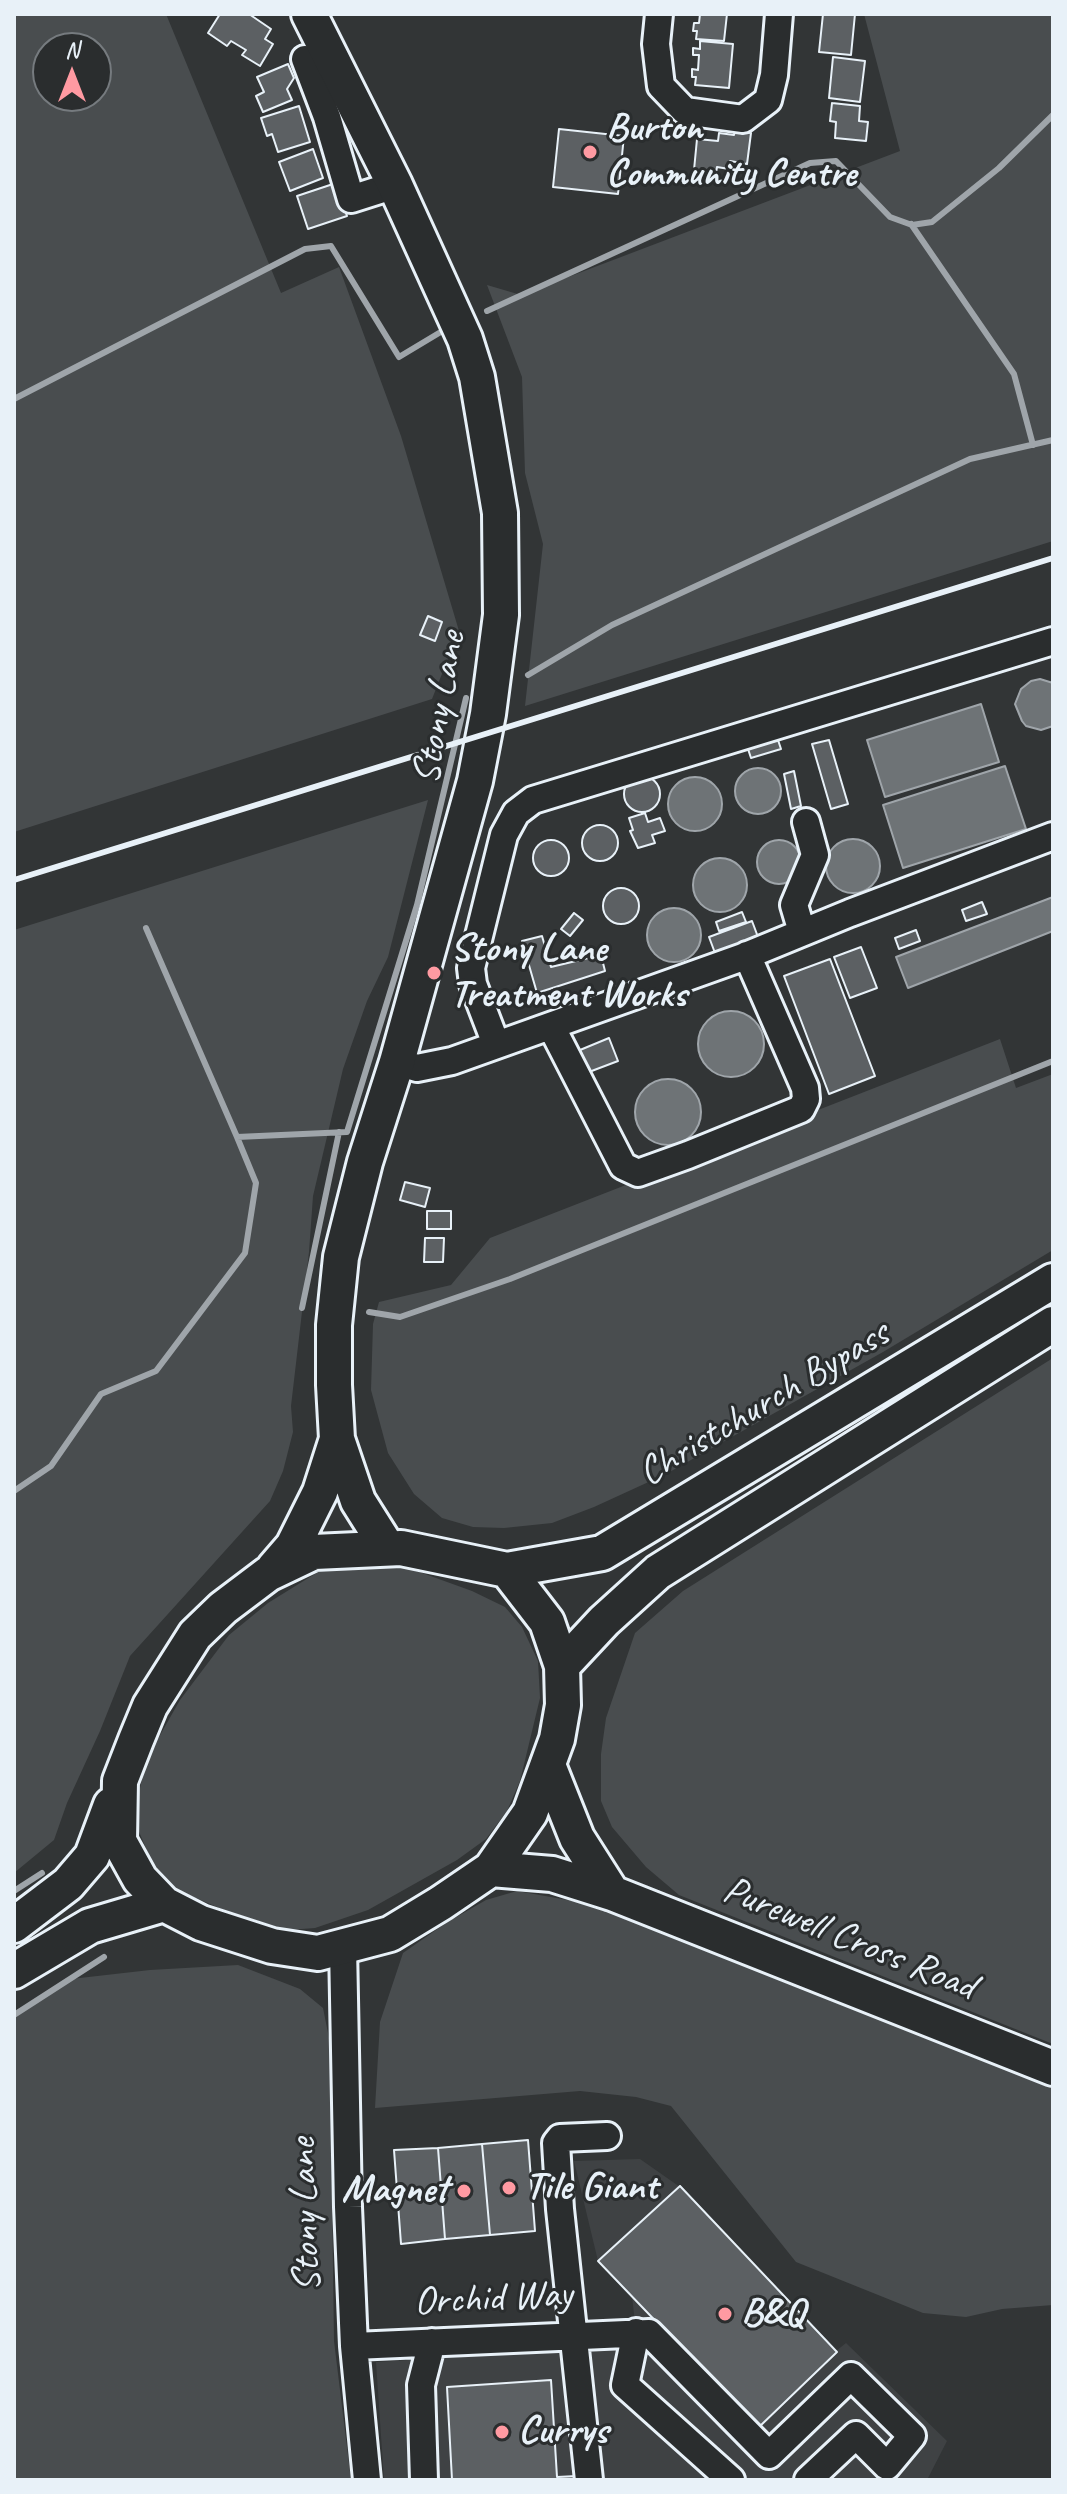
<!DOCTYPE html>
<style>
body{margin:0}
#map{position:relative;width:1067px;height:2494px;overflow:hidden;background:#323536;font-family:Caveat,sans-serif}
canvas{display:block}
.frame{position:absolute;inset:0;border:16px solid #e8f1f8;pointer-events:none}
.north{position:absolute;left:32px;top:32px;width:80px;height:80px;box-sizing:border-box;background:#2a2d2e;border:2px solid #767b7f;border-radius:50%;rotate:0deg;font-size:22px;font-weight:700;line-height:32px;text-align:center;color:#e8f1f8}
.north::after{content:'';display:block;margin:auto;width:28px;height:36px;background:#ff9aa2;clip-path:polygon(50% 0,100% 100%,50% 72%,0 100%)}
</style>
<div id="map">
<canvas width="1067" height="2494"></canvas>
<div class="frame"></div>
<div class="north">N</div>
</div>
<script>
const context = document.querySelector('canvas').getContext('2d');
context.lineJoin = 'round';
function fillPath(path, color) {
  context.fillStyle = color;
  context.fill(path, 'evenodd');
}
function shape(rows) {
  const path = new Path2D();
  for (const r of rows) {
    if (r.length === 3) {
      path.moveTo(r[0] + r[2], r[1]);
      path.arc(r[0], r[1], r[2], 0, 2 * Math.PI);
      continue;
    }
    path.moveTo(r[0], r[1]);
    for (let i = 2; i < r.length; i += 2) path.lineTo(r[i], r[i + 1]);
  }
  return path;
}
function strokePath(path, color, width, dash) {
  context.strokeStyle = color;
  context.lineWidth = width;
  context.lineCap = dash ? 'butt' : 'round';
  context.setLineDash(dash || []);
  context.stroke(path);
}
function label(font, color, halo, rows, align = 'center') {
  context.font = font + ' Caveat,sans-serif';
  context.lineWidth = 6;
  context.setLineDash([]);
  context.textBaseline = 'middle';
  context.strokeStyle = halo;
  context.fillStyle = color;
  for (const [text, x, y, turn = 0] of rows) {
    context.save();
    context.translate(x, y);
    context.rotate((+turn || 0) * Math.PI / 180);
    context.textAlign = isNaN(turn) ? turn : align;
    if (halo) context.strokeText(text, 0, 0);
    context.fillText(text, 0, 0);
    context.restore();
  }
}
fillPath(shape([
 [640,2159,680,2187,836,2351,846,2343,947,2441,927,2480,384,2480,376,2362,642,2346,636,2332,632,2296,598,2261,574,2161]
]), '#3f4244');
fillPath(shape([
 [14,14,166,14,281,293,339,267,401,436,459,631,432,699,14,832],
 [48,48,96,48,96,96,48,96],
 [864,14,1053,14,1053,541,525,706,543,544,525,473,522,377,487,285,521,295,900,151],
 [428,800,388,957,367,1001,343,1069,313,1196,309,1252,291,1406,293,1432,283,1471,270,1501,130,1656,100,1731,67,1803,54,1840,14,1873,14,930],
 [1000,1039,1016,1088,1053,1074,1053,1250,883,1352,666,1474,594,1507,552,1523,504,1528,473,1527,442,1518,414,1494,388,1453,371,1390,373,1324,379,1302,451,1285,490,1238],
 [1053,1358,1053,2044,679,1895,646,1867,612,1827,601,1801,601,1754,606,1718,635,1633,683,1591],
 [357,1560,389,1561,472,1591,505,1607,522,1627,538,1661,540,1698,520,1781,507,1811,486,1839,457,1860,368,1910,315,1928,288,1930,226,1911,173,1888,151,1860,137,1827,137,1803,144,1769,155,1744,180,1700,229,1635,268,1603,318,1572],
 [517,1891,607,1907,1053,2086,1053,2305,1002,2309,966,2317,923,2313,796,2262,671,2106,636,2097,580,2091,375,2108,380,2022,403,1953,446,1923,486,1900],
 [238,1965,300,1989,323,2008,330,2043,334,2341,351,2480,14,2480,14,2014,71,1979,150,1970]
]), '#494d4f');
const water = shape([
 [1040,679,1053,683,1053,726,1041,730,1026,726,1022,721,1015,704,1021,689,1031,681,1040,679],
 [981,704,999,762,885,797,867,740,981,704],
 [1005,766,1026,829,903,868,883,805,1005,766],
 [758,791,23],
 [695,804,27],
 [853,866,27],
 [779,862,22],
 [720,885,27],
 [1053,897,1053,931,908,988,896,957,1053,897],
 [674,935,27],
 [731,1044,33],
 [668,1112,33]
]);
fillPath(water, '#6e7376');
strokePath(water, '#9fa5aa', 2);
strokePath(shape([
 [911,224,1014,374,1033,445],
 [487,311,810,163,836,161,890,217,912,225,932,222,999,168,1053,115],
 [14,399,305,249,331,246,399,357,449,327],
 [528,675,612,625,970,459,1053,440],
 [146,928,237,1137],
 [302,1308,339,1132],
 [369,1312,400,1317,510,1279,1053,1061],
 [14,1491,51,1466,101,1394,156,1371,245,1253,256,1183,237,1137,347,1132,417,905,466,698],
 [14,1891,42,1873],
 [14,2015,104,1957]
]), '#9fa5aa', 6);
const building = shape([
 [220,14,249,14,271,29,265,39,273,44,260,66,242,55,246,50,231,41,227,46,208,33,220,14],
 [700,14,727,14,724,41,696,39,697,31,693,31,694,23,699,23,700,14],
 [823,14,855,14,851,55,819,52,823,14],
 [700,41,733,44,729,88,695,85,696,77,692,77,692,69,698,70,699,55,693,55,693,48,700,49,700,41],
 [833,57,865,61,860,102,829,98,833,57],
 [288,64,294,78,287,89,292,100,263,112,256,96,264,92,257,77,288,64],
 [832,103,860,106,859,121,868,122,866,141,835,138,836,122,830,121,832,103],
 [299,106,310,142,278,152,272,134,267,136,261,118,299,106],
 [559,129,624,136,618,194,553,187,559,129],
 [735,131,751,133,747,164,730,161,729,169,717,167,716,173,694,170,697,139,718,141,719,133,734,135,735,131],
 [313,149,323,178,290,191,279,162,313,149],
 [336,183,347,216,308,229,297,196,336,183],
 [428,616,442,622,435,641,420,635,428,616],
 [778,740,781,749,751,758,748,749,778,740],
 [829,740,848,804,831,809,812,744,829,740],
 [794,771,801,806,791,809,784,774,794,771],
 [642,794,18],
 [645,813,648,822,660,818,665,831,652,835,655,843,638,848,630,831,633,830,629,818,645,813],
 [600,843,18],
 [551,858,18],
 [621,906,18],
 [982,902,987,914,966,921,962,910,982,902],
 [742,912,746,922,719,931,716,922,742,912],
 [574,913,583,920,570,936,561,929,574,913],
 [752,921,758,937,715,953,709,937,752,921],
 [916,930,920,941,899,949,895,938,916,930],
 [542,936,551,967,601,955,605,971,537,993,522,941,542,936],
 [861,947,877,988,850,998,834,957,861,947],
 [830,959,875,1076,829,1094,784,976,830,959],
 [609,1038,618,1061,589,1072,580,1050,609,1038],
 [405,1182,430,1188,425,1207,400,1200,405,1182],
 [427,1211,451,1211,451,1229,427,1229,427,1211],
 [425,1238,444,1238,443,1262,424,1262,425,1238],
 [528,2140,535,2231,490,2235,482,2144,528,2140],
 [482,2144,490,2235,445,2239,438,2148,482,2144],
 [438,2148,445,2239,401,2244,394,2150,438,2148],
 [680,2186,837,2352,758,2428,598,2261,680,2186],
 [551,2380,557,2477,577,2476,577,2480,452,2480,447,2387,551,2380]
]);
fillPath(building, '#5c6063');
strokePath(building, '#e8f1f8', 2);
const minor = shape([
 [659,14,656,44,661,86,685,111,743,119,768,100,774,75,779,14],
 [305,59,327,117,351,199,395,185],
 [802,932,794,905,815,855,806,822],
 [551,1026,623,1166,638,1173,688,1155,801,1109,806,1099,805,1088,747,955],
 [496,1044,473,984,471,968,504,835,516,813,533,800,1053,641],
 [397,1062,417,1068,452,1061,743,957,850,913,1053,836],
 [343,1946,348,2207,354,2346,367,2480],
 [636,2332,625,2385,731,2480],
 [354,2346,649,2333,769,2455,851,2376,912,2436,887,2466,856,2435,808,2480],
 [424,2480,421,2385,432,2342],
 [589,2480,560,2209,556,2143,560,2138,607,2136]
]);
const major = shape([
 [309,14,395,185,465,339,477,377,500,513,501,615,488,714,475,781,397,1062,365,1162,341,1257,334,1325,334,1385,337,1439,358,1501,387,1547],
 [274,1568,293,1546,320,1492,337,1439],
 [507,1570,547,1622,562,1666,563,1705,557,1739,530,1813,491,1869,441,1903,390,1934,318,1953,272,1946,201,1923,164,1904,140,1879,119,1841,120,1781,136,1740,150,1706,195,1635,223,1608,268,1574,314,1552,401,1548,507,1570,602,1553,1053,1281],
 [562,1666,604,1621,658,1572,1053,1324],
 [548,1765,577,1838,612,1893],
 [491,1869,552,1874,612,1893,1053,2068],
 [14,1925,68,1884,92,1856,111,1805],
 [14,1971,90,1926,164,1904]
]);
strokePath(minor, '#e8f1f8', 32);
strokePath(major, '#e8f1f8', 40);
strokePath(minor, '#2a2d2e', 26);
strokePath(major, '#2a2d2e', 34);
strokePath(shape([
 [14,880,1053,558]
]), '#e8f1f8', 6);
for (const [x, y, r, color] of [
 [590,152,8,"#ff9aa2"],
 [434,973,8,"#ff9aa2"],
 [509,2188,8,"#ff9aa2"],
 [464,2191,8,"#ff9aa2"],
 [725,2314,8,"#ff9aa2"],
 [502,2432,8,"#ff9aa2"]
]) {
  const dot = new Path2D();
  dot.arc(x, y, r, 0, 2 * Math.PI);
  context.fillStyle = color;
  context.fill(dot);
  strokePath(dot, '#2a2d2e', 3);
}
label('bold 40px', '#e8f1f8', '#2a2d2e', [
 ["Burton",606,129],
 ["Community Centre",606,175],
 ["Stony Lane",450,950],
 ["Treatment Works",450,996],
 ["Tile Giant",525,2188],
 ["Magnet",448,2191,"right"],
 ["B&Q",741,2314],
 ["Currys",518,2432]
], 'left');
label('40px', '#e8f1f8', '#2a2d2e', [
 ["Stony Lane",440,708,-80],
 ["Christchurch Bypass",764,1404,-31],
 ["Purewell Cross Road",849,1939,22],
 ["Stony Lane",306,2215,-92],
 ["Orchid Way",493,2299,-3]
]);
</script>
